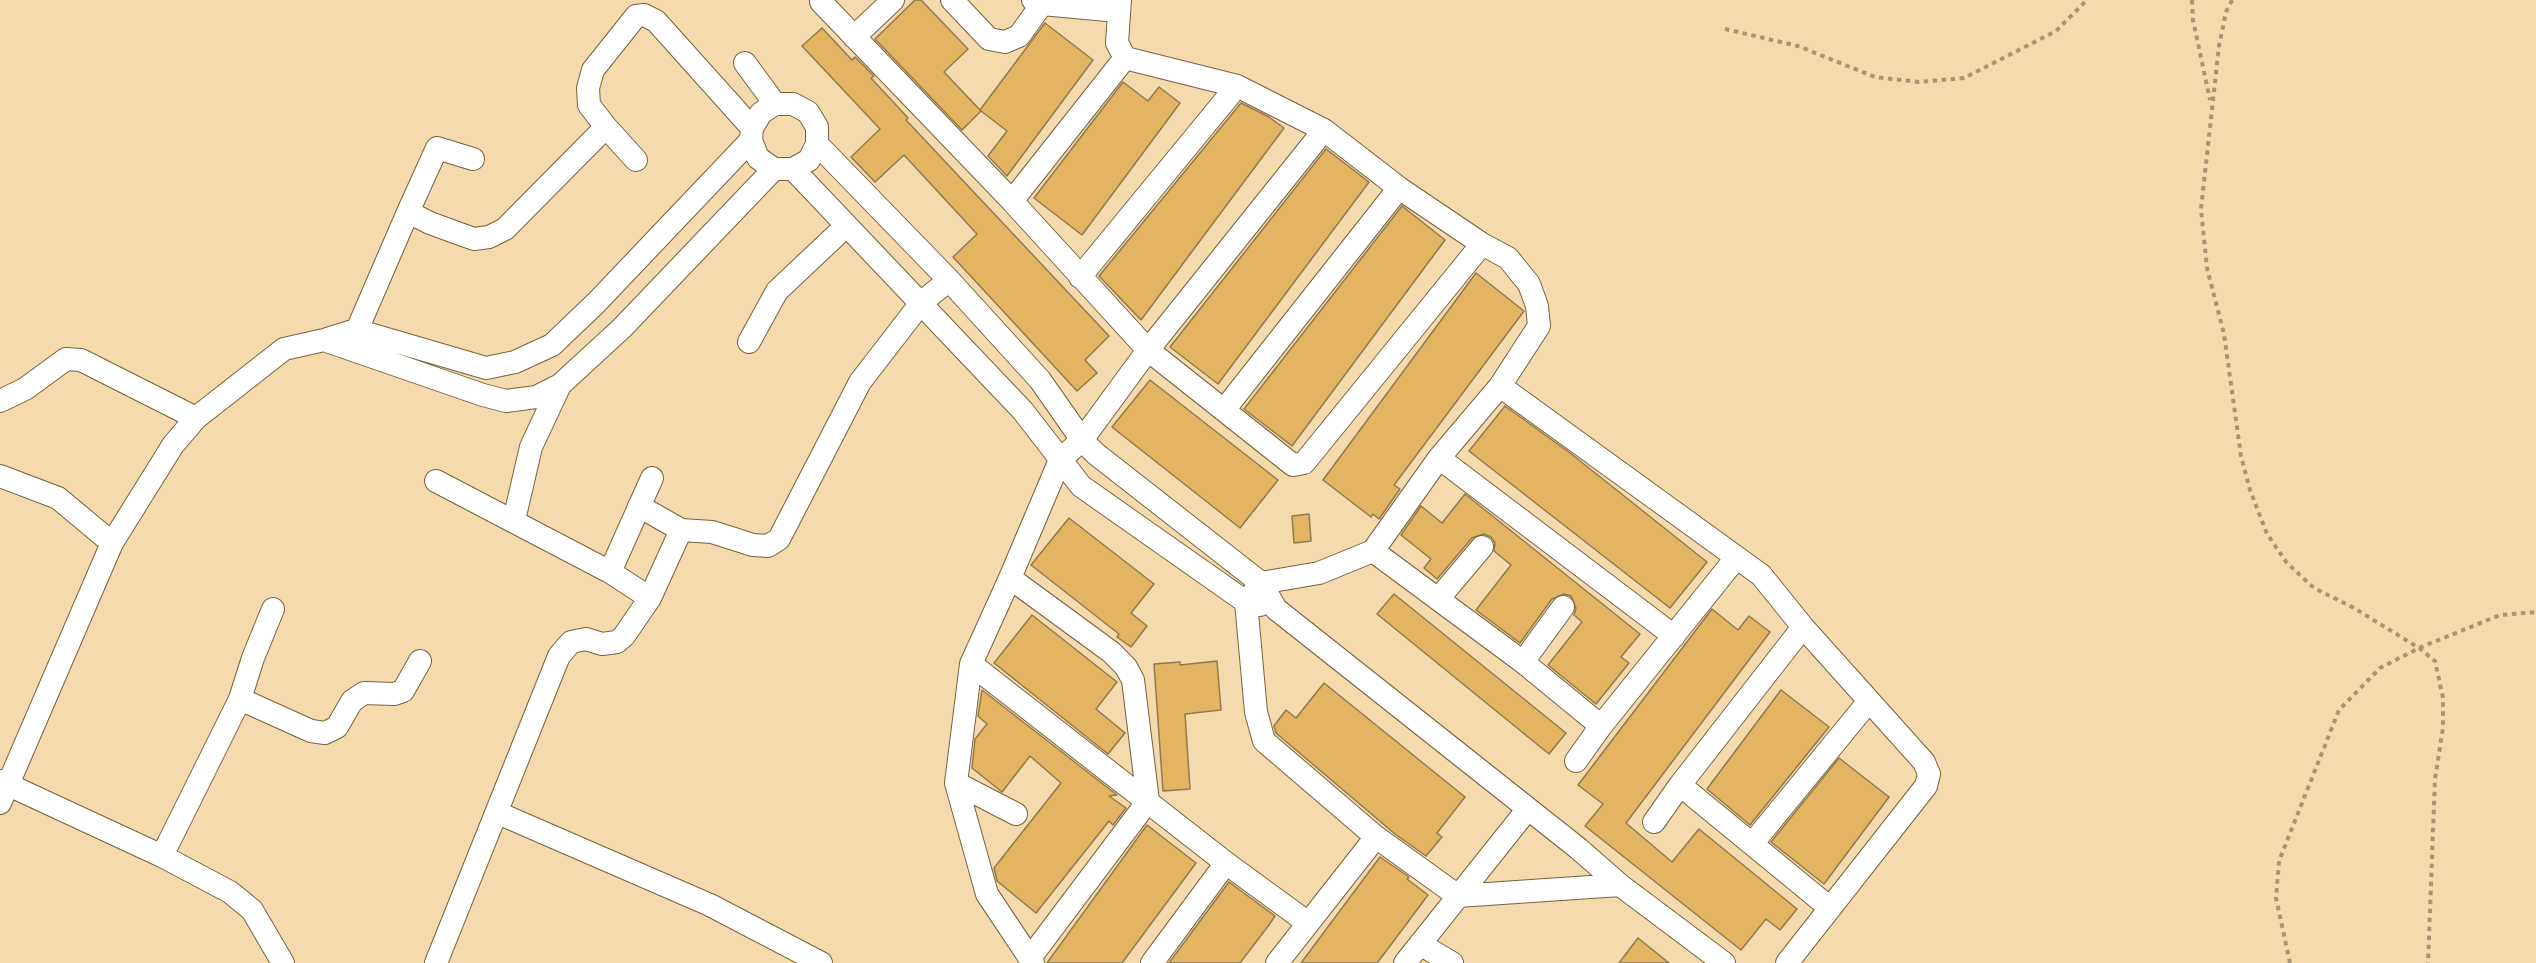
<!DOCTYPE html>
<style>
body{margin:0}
canvas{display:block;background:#f5daae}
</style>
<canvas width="2536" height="963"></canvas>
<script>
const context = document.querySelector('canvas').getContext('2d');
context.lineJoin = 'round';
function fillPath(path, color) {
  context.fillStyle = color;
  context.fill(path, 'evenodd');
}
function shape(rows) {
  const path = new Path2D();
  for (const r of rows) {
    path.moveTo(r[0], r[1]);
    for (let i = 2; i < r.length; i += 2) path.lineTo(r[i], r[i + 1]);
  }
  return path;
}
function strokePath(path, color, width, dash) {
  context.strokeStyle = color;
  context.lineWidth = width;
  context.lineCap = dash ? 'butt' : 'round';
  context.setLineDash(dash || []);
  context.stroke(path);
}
const building = shape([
 [915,0,921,0,968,49,944,72,980,110,1045,23,1093,60,1007,176,988,156,1007,131,981,111,962,130,875,39,915,0],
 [822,28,852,60,855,57,874,76,871,78,908,118,906,120,1109,336,1085,360,1097,373,1077,391,953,257,977,234,904,155,875,182,851,157,880,129,802,46,822,28],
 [1123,82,1148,101,1159,87,1180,103,1082,235,1034,198,1123,82],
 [1241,103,1269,117,1284,128,1141,320,1099,276,1241,103],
 [1326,149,1369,182,1218,384,1170,347,1326,149],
 [1402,206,1445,240,1292,446,1244,409,1402,206],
 [1476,273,1524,311,1394,485,1400,489,1379,519,1373,514,1371,517,1323,480,1476,273],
 [1150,380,1278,480,1240,528,1112,427,1150,380],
 [1505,406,1570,453,1707,562,1670,608,1469,451,1505,406],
 [1465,494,1640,634,1621,657,1629,663,1596,704,1548,665,1582,622,1574,615,1576,608,1571,596,1564,594,1552,599,1520,643,1476,610,1511,565,1494,551,1495,543,1491,537,1484,534,1472,538,1437,579,1424,568,1431,559,1401,535,1421,506,1442,523,1465,494],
 [1309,514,1311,541,1294,543,1292,516,1309,514],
 [1069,518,1154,584,1131,613,1147,626,1131,647,1117,637,1119,634,1031,565,1069,518],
 [1394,594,1566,733,1549,754,1377,614,1394,594],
 [1712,609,1738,630,1749,616,1770,632,1626,823,1672,862,1699,829,1797,909,1780,930,1766,919,1741,950,1585,826,1603,804,1578,785,1712,609],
 [1032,615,1117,682,1096,709,1125,733,1108,754,994,663,1032,615],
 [1217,661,1221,710,1185,714,1190,789,1163,791,1154,664,1180,662,1180,665,1217,661],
 [1324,683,1465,797,1437,833,1442,837,1426,856,1395,834,1276,733,1274,726,1286,710,1296,718,1324,683],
 [982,690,1117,795,1109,796,1126,808,1113,825,1109,821,1036,913,997,881,994,868,1061,783,1030,756,1002,792,972,768,975,739,987,724,978,716,982,690],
 [1781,690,1829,727,1750,825,1707,789,1781,690],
 [1839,758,1889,797,1824,884,1771,842,1839,758],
 [1147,825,1196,863,1122,963,1047,963,1147,825],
 [1380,857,1409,877,1407,879,1428,895,1390,946,1377,963,1301,963,1380,857],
 [1229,882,1275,916,1269,925,1240,963,1169,963,1229,882],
 [1638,938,1669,963,1619,963,1638,938]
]);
fillPath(building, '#e3b563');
strokePath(building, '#91794f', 1.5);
const street = shape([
 [952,0,989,39,1005,42,1019,36,1042,4],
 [1033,0,1042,4,1118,11],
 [1120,0,1117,43,1125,58,1237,86,1324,130,1399,188,1482,244,1508,258,1529,284,1537,306,1539,326,1500,386,1439,458,1373,551],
 [821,2,1012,201,1148,350,1293,465,1304,463,1482,244],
 [854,37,893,0],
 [745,63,775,104],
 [817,144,949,280,1040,380,1082,440,1096,454,1261,583,1276,609,1579,849,1620,885,1724,963],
 [636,160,606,127,589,105,588,88,593,70,636,16,644,15,656,21,752,128,751,140,758,158,774,169,793,169,809,160,817,144,817,127,808,112,793,104,775,104,761,113,752,128],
 [793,169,1023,411,1081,486,1246,602,1260,605],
 [1012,201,1125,58],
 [408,212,437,148,473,159],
 [1080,277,1237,86],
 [324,340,483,395,506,401,536,397,560,385,622,328,774,169],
 [749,342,777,291,846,226],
 [351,344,408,212,430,223,460,234,474,239,489,237,505,229,606,127],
 [1500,386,1761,575,1803,627,1924,762,1929,774,1926,786,1787,963],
 [0,401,25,389,66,359,81,360,196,418],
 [1224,410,1399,188],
 [1439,458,1674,636],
 [0,476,58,498,112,543],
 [436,481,610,572,650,598],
 [639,506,681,530,712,532,753,545,768,546,779,539,860,382,921,303,949,280],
 [514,520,531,447,560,385],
 [610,572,652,478],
 [1010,578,1111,652,1126,667,1133,680,1148,801,1030,958],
 [1439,598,1482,547],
 [1523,662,1563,607],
 [971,664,1226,863,1308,923],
 [240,699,311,731,325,733,337,727,352,701,364,693,394,694,403,691,420,661],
 [1601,726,1523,662,1373,551,1319,573,1261,583,1246,602,1256,712,1264,741,1376,837,1458,896,1620,885],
 [1576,761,1601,726,1736,558],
 [0,781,162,856,230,892,252,910,283,963],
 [956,783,1016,814],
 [1680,785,1830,908],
 [0,803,112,543,173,445,196,418,284,349,324,340,356,330,486,368,515,362,552,345,596,303,751,140],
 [498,813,710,905,821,963],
 [1654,822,1680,785,1803,627],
 [1752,844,1869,701],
 [162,856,240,699,253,658,273,609],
 [1420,944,1452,963],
 [436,963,559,656,571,642,586,639,602,644,617,642,624,636,650,598,681,530],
 [1033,963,987,894,956,783,971,664,1010,578,1060,460,1082,440,1148,350,1324,130],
 [1152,963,1226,863],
 [1277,963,1376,837],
 [1405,963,1527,810]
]);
strokePath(street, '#796239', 24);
strokePath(shape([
 [2192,0,2193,20,2210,100],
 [2232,0,2226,12,2219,46,2201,209,2207,268,2224,334,2241,456,2250,490,2267,534,2287,563,2314,588,2354,608,2419,648,2435,661,2443,698,2443,728,2435,779,2428,963],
 [1725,29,1798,46,1875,77,1919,82,1964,78,2056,31,2087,0],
 [2290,963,2276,898,2279,861,2339,710,2380,668,2419,648,2500,615,2536,612]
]), '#a89472', 4, [4.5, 4.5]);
strokePath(street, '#fff', 22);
</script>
